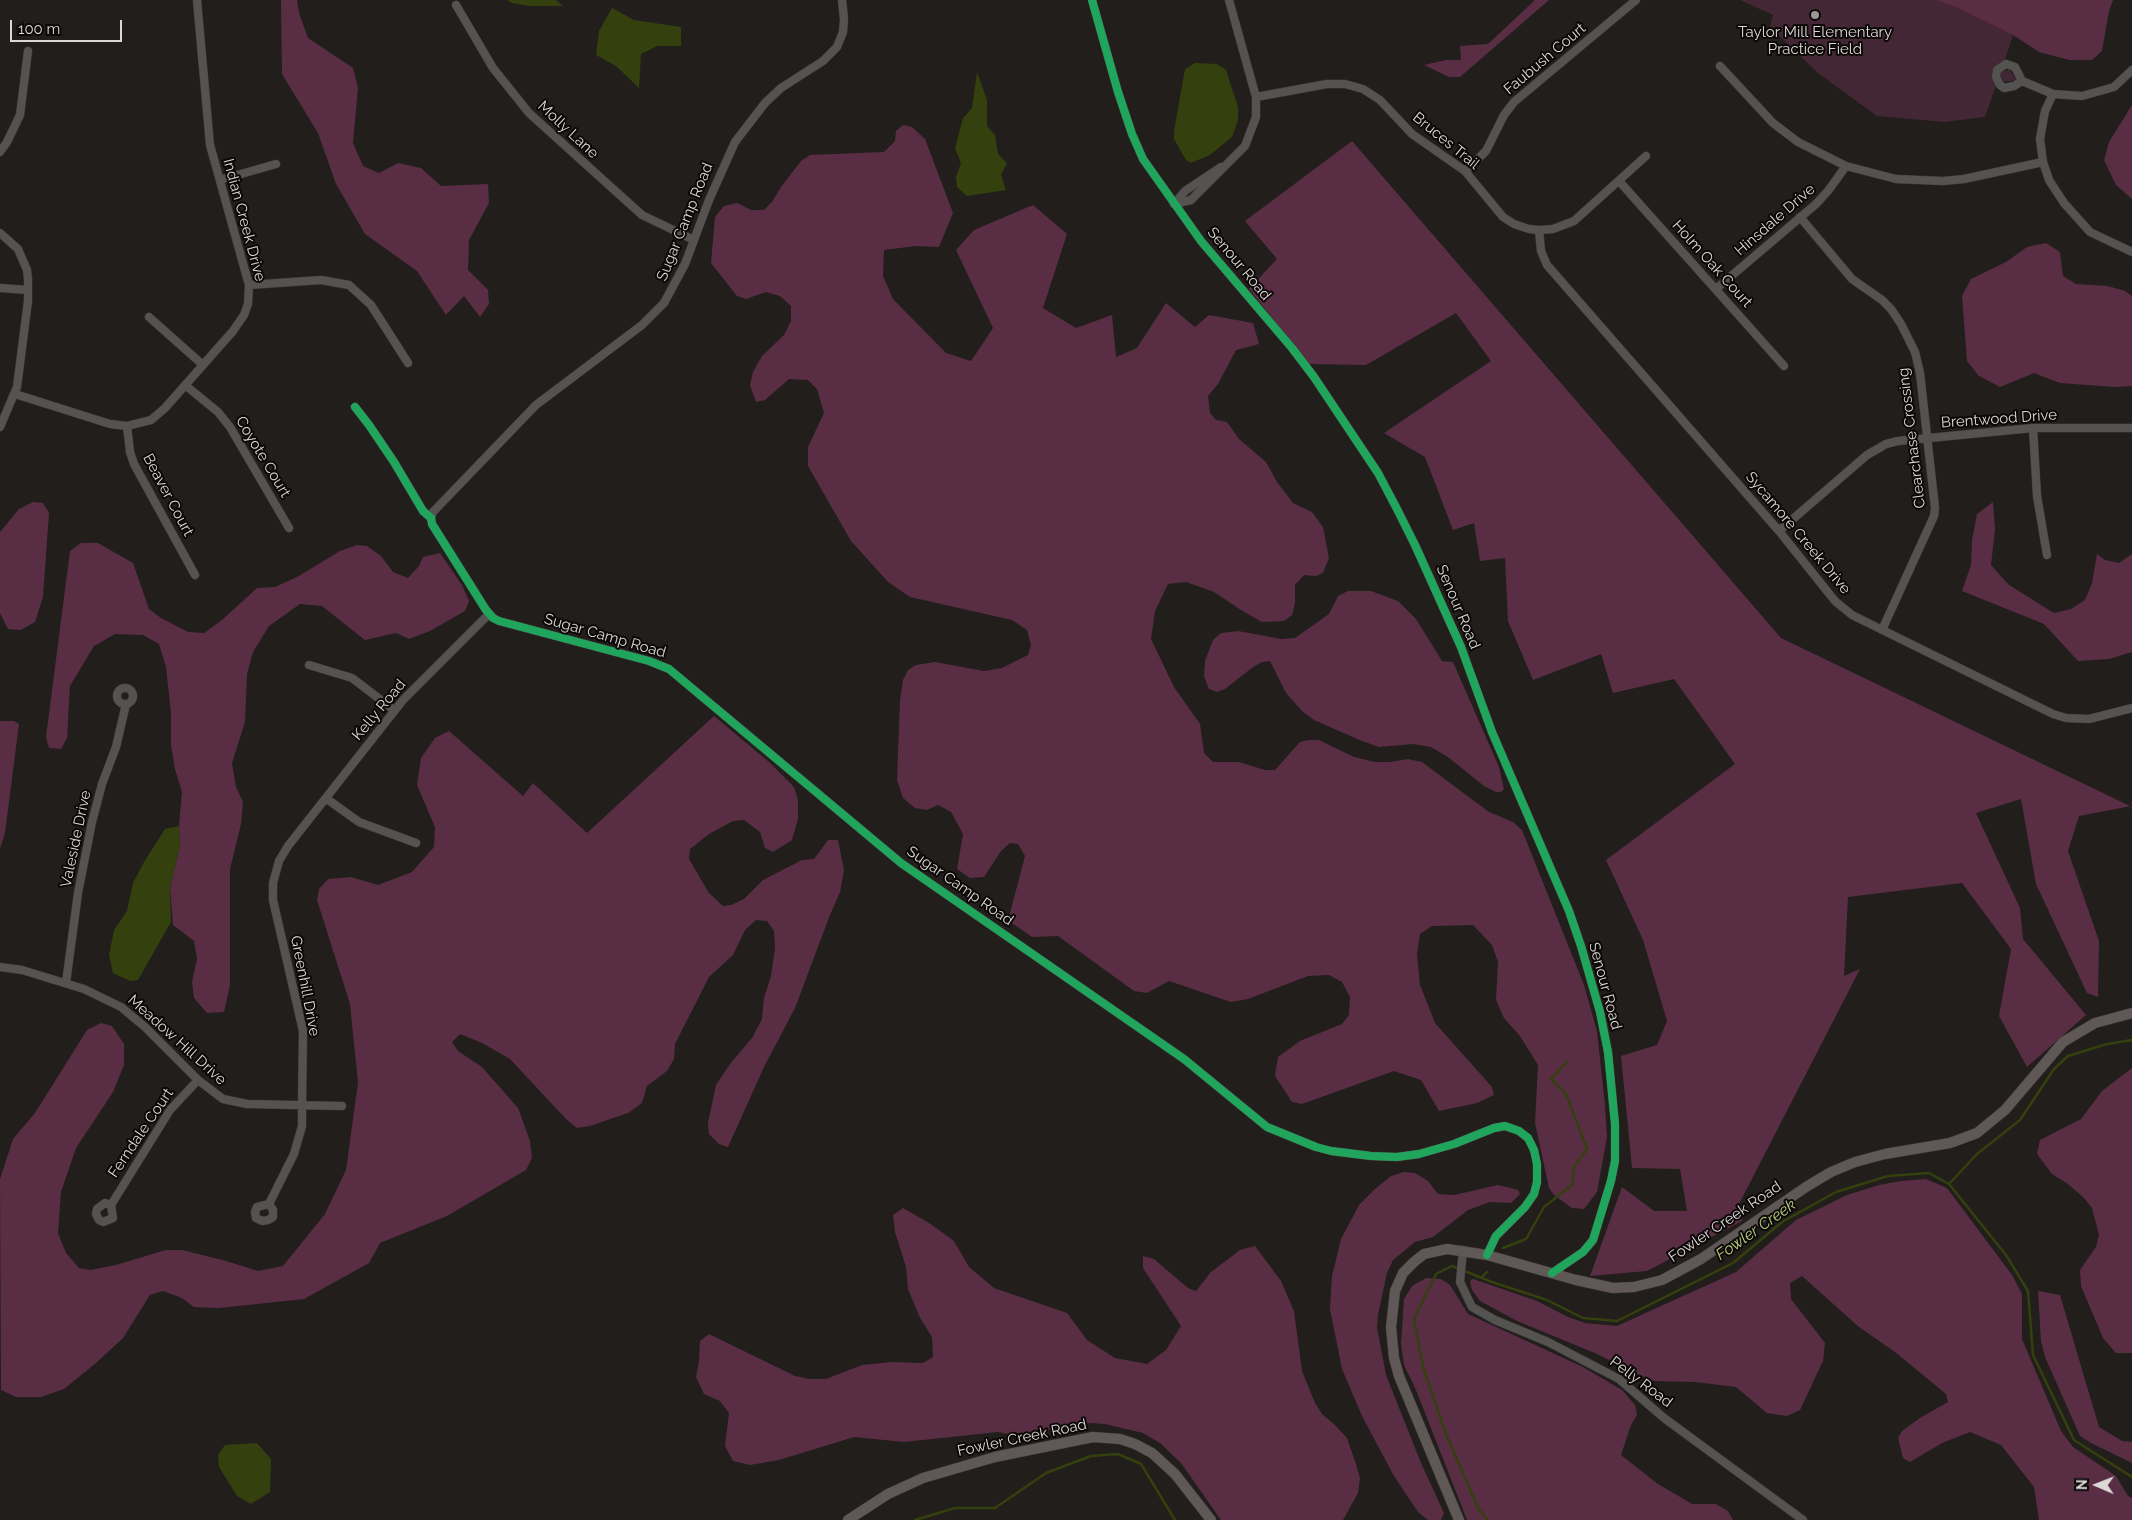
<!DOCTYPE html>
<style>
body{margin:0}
#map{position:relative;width:2132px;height:1520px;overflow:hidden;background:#211e1c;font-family:Raleway,sans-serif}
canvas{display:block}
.north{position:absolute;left:2072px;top:1460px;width:50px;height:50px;-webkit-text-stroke:4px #0b0807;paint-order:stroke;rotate:271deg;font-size:14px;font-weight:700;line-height:20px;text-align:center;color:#dcd8d5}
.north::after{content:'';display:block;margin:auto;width:18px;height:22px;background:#dcd8d5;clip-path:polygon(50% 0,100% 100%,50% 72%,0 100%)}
.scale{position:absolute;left:10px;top:20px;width:112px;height:22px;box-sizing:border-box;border:2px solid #dcd8d5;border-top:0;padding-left:6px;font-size:15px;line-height:18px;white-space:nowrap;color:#dcd8d5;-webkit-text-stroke:4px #0b0807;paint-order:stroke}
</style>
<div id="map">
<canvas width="2132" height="1520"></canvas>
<div class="north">N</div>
<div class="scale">100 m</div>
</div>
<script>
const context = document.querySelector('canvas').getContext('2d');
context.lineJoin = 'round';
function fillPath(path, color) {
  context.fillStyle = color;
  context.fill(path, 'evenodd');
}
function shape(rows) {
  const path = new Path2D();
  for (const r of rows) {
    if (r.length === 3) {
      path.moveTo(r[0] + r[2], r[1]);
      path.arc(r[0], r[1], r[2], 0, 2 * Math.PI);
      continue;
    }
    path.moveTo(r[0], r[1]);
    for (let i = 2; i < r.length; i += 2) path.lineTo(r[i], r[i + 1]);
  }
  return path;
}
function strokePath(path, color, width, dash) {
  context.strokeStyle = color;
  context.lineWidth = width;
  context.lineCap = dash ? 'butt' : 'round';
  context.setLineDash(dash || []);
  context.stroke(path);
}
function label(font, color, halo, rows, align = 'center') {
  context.font = font + ' Raleway,sans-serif';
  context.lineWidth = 4;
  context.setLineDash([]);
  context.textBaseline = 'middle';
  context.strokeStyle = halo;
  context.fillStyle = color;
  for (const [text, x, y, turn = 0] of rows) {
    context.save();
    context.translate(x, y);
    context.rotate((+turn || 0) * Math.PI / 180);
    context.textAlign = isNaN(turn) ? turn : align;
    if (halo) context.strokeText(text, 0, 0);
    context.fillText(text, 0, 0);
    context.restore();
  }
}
fillPath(shape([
 [1740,0,1935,0,1960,9,2013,35,2001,72,2010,70,2016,80,2004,82,2000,74,1985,117,1944,122,1877,116,1818,73,1770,27,1773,15]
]), '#442735');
fillPath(shape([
 [281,0,297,0,299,13,308,38,353,68,358,88,353,143,363,166,379,173,398,163,421,168,441,186,488,184,489,203,469,240,468,270,488,290,489,304,480,317,464,296,446,315,417,271,365,234,336,184,318,133,282,74],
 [1535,0,1549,0,1460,77,1449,77,1424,65,1446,60,1461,60,1460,46,1488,44],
 [1935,0,2113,0,2109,11,2102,51,2092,60,2069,60,2039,52,2013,35,1960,9],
 [2132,105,2132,199,2116,185,2104,160,2109,142],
 [903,125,912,127,925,139,953,213,939,247,916,246,884,250,883,276,893,299,946,353,971,361,993,328,956,250,974,230,1033,205,1067,234,1043,308,1076,328,1112,315,1116,357,1137,348,1166,303,1195,327,1209,315,1253,323,1259,344,1236,350,1218,384,1208,396,1210,413,1216,420,1227,422,1239,439,1266,462,1277,482,1293,503,1312,512,1323,527,1329,558,1323,573,1316,576,1304,575,1295,585,1295,603,1292,615,1284,621,1262,622,1241,610,1214,592,1186,582,1168,584,1155,611,1151,639,1174,687,1200,724,1204,753,1213,762,1239,762,1265,770,1275,770,1300,742,1309,740,1319,740,1354,757,1375,762,1390,762,1408,759,1422,762,1489,812,1513,822,1522,830,1584,985,1597,1031,1605,1105,1607,1137,1597,1192,1584,1209,1572,1208,1554,1195,1549,1188,1535,1123,1538,1065,1520,1036,1504,1018,1496,1000,1498,962,1492,945,1473,925,1432,926,1420,934,1417,954,1420,985,1435,1023,1492,1087,1494,1095,1477,1103,1439,1111,1421,1080,1394,1071,1302,1104,1292,1102,1275,1076,1278,1057,1300,1041,1342,1024,1349,1015,1350,997,1342,982,1329,975,1308,976,1248,999,1231,1002,1169,981,1147,993,1134,991,1058,936,1032,937,1012,923,1009,917,1025,856,1018,844,1010,843,1001,851,984,877,970,878,957,869,963,834,951,812,938,805,927,810,915,808,903,798,897,780,900,700,903,680,908,670,916,665,935,662,984,671,1002,668,1028,655,1031,645,1027,630,1012,620,910,597,888,582,851,541,808,466,808,447,824,413,817,389,808,380,789,379,765,400,756,402,750,385,753,372,762,356,784,335,791,321,791,306,780,296,766,292,746,299,737,296,711,263,715,217,724,206,737,203,751,210,764,210,772,202,781,187,801,161,810,155,884,152,895,141,896,131],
 [1352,141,1781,638,2132,807,2132,810,2131,806,2079,816,2068,851,2099,941,2098,997,2087,993,2036,884,2021,799,1976,813,2020,908,2023,939,2086,1015,2027,1067,1999,1016,2011,949,1962,883,1848,897,1844,976,1860,969,1739,1204,1742,1221,1647,1271,1590,1276,1622,1187,1654,1211,1687,1211,1680,1169,1632,1168,1621,1056,1657,1045,1667,1021,1643,940,1606,860,1735,764,1674,679,1613,693,1601,654,1533,680,1508,621,1505,558,1480,561,1474,523,1453,530,1425,457,1384,433,1491,361,1456,313,1366,365,1309,364,1249,289,1277,259,1245,221],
 [2046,243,2060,252,2063,276,2076,284,2108,286,2125,291,2132,296,2132,386,2115,387,2060,383,2034,373,2000,387,1979,376,1967,361,1962,296,1971,279,2006,262,2027,247],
 [33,502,43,503,49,513,43,597,35,622,21,630,8,629,0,613,0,532,19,509],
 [1993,502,1995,529,1991,565,2009,585,2054,613,2071,609,2085,600,2092,583,2097,554,2105,560,2119,563,2132,554,2132,652,2109,659,2078,661,2044,624,1962,591,1971,565,1972,540,1977,514],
 [81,543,98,543,133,563,149,609,161,618,188,632,204,633,222,620,257,588,275,587,297,577,340,551,357,545,367,546,381,556,393,572,408,578,419,566,423,557,440,553,462,585,469,601,465,611,430,631,409,639,396,633,365,640,322,606,300,604,269,626,253,652,247,674,245,722,232,763,236,787,243,802,241,824,230,869,230,985,224,1012,207,1013,194,998,192,982,197,959,194,941,173,925,170,887,180,846,179,826,182,792,175,769,171,745,171,713,166,667,159,644,143,635,115,634,94,646,70,686,67,738,61,749,49,748,46,737,70,551],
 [1348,591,1371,591,1398,601,1416,619,1442,661,1453,662,1499,767,1504,789,1501,792,1496,792,1484,786,1448,757,1431,747,1413,744,1379,747,1362,741,1314,720,1302,711,1286,693,1270,661,1262,662,1253,667,1225,689,1217,692,1209,689,1204,676,1205,661,1213,640,1221,633,1238,631,1281,639,1295,638,1329,614,1338,596],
 [714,716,769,762,794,787,798,800,798,819,792,840,773,852,765,848,760,832,744,820,733,821,709,834,690,849,689,859,709,893,723,906,731,905,744,899,763,880,802,860,814,859,828,840,838,840,844,870,840,892,830,915,795,1008,764,1067,728,1147,719,1144,709,1134,708,1123,716,1085,730,1064,752,1038,762,1019,764,998,771,976,775,948,774,931,767,921,756,920,745,930,733,955,709,977,675,1044,674,1059,667,1071,647,1086,642,1103,628,1113,590,1126,577,1128,566,1119,510,1059,482,1043,460,1034,452,1042,458,1051,482,1067,518,1108,530,1141,532,1158,526,1170,447,1216,380,1243,369,1263,304,1299,219,1308,194,1307,182,1298,163,1291,150,1295,123,1338,96,1363,64,1389,41,1397,16,1397,1,1390,0,1179,13,1139,35,1113,87,1030,101,1023,112,1026,124,1044,124,1065,113,1092,76,1148,61,1192,58,1233,66,1253,79,1268,91,1270,116,1265,166,1250,182,1250,226,1261,258,1271,283,1266,325,1214,346,1170,358,1083,350,1004,317,900,319,889,328,879,351,877,378,885,412,872,434,847,435,827,417,785,421,758,435,738,449,731,523,796,533,783,587,833],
 [0,721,14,721,19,724,5,833,0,849],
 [2132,1068,2132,1353,2116,1353,2103,1338,2081,1286,2080,1270,2096,1247,2099,1235,2092,1208,2084,1198,2068,1184,2052,1174,2037,1154,2040,1140,2081,1119,2102,1091],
 [1404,1172,1415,1173,1428,1181,1438,1194,1454,1195,1498,1185,1518,1190,1520,1194,1511,1203,1490,1202,1468,1210,1433,1237,1415,1242,1393,1260,1387,1273,1378,1315,1377,1328,1386,1375,1421,1463,1444,1513,1441,1520,1428,1520,1418,1512,1394,1476,1362,1416,1342,1369,1330,1309,1332,1276,1341,1239,1359,1205,1376,1188,1391,1176],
 [1926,1179,1947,1188,2012,1275,2022,1294,2022,1339,2061,1431,2073,1447,2116,1476,2128,1496,2132,1498,2132,1520,2039,1520,2034,1487,2001,1445,1970,1432,1942,1443,1910,1462,1903,1458,1898,1438,1902,1431,1920,1418,1948,1402,1946,1394,1895,1352,1859,1327,1802,1276,1790,1283,1791,1299,1825,1343,1823,1361,1800,1410,1787,1416,1767,1413,1736,1387,1695,1382,1652,1381,1597,1354,1517,1321,1480,1301,1472,1290,1470,1281,1473,1279,1537,1301,1568,1317,1585,1323,1617,1326,1736,1272,1796,1220,1847,1195,1879,1185,1901,1181],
 [903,1208,929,1223,954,1241,969,1267,994,1288,1067,1313,1087,1340,1115,1358,1147,1364,1166,1350,1181,1326,1143,1268,1143,1256,1154,1259,1188,1288,1196,1291,1211,1272,1240,1250,1255,1246,1281,1281,1294,1311,1302,1371,1315,1403,1322,1414,1336,1426,1347,1438,1356,1464,1360,1478,1358,1493,1343,1520,1221,1520,1181,1463,1160,1443,1143,1433,1105,1424,1090,1423,1019,1436,998,1432,904,1442,854,1437,779,1460,750,1465,733,1461,725,1446,729,1413,720,1401,704,1394,696,1377,699,1361,700,1341,709,1334,795,1376,810,1379,826,1379,862,1365,892,1362,923,1363,933,1357,932,1337,920,1318,908,1289,906,1267,895,1232,893,1215],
 [1426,1278,1441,1279,1450,1285,1468,1314,1583,1367,1622,1390,1635,1405,1637,1415,1631,1425,1621,1455,1658,1484,1692,1504,1716,1504,1728,1511,1733,1520,1467,1520,1416,1390,1404,1365,1401,1344,1404,1299,1412,1286],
 [2038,1291,2060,1295,2099,1427,2122,1441,2132,1442,2132,1463,2091,1443,2080,1436,2045,1357,2041,1341]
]), '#592e44');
fillPath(shape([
 [507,0,556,0,563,6,529,6,512,3],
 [612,8,634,20,681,27,681,46,657,46,641,54,639,88,616,66,596,55,599,31],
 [1195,63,1217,64,1226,70,1238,107,1238,120,1232,137,1210,155,1191,163,1186,160,1174,139,1174,131,1185,69],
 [977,72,987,100,987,126,995,135,998,154,1007,163,1001,175,1006,190,967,196,957,187,956,177,961,163,955,148,963,118,972,108],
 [179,826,180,846,170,887,171,922,138,980,130,981,113,973,109,955,114,930,127,911,133,883,144,862,165,829],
 [257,1443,271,1459,270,1492,251,1504,237,1496,219,1467,218,1455,225,1445]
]), '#34400d');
strokePath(shape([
 [1949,1184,1977,1154,2020,1120,2054,1069,2068,1056,2107,1044,2132,1040],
 [1503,1248,1526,1239,1544,1207,1572,1185,1574,1167,1587,1149,1566,1094,1551,1079,1567,1062],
 [1481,1278,1487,1272],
 [915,1520,955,1508,995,1508,1046,1473,1091,1456,1118,1454,1141,1464,1175,1520],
 [1488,1520,1478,1508,1446,1434,1423,1367,1414,1319,1436,1274,1452,1266,1492,1282,1547,1300,1583,1318,1617,1321,1733,1263,1782,1222,1836,1192,1888,1176,1929,1173,1949,1184,2006,1255,2028,1291,2033,1355,2074,1440,2132,1477]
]), '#34400d', 2.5);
const minor = shape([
 [1092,0,1118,92,1132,134,1143,159,1201,241,1292,348,1314,377,1378,473,1397,509,1415,545,1461,647,1492,732,1569,911,1581,946,1600,1012,1608,1052,1615,1124,1615,1161,1611,1181,1593,1240,1583,1252,1552,1273],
 [456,5,493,68,529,113,642,215,694,240],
 [2006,64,2015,67,2022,81,2014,86,2004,88,2000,85,1996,77,1997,70,2006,64],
 [1720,66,1773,123,1798,142,1846,166,1896,179,1943,181,1964,179,2043,162],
 [2022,81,2053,94,2082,96,2114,87,2132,70],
 [2053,94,2045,111,2040,139,2043,162,2049,180,2064,203,2090,232,2132,252],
 [1256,97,1327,84,1345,84,1363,89,1380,100,1412,134,1465,171,1503,217,1514,224,1529,229,1539,230,1553,229,1574,221,1646,156],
 [0,152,7,142,20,115,28,51],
 [1465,171,1486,151,1504,115,1514,102,1636,0],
 [220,180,276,164],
 [1619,181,1784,366],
 [1174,204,1191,200,1245,146,1256,117,1256,97,1229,0],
 [1174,204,1185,191,1221,167],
 [1800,217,1852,279,1882,300,1891,309,1901,324,1915,352,1920,373,1935,508,1934,516,1882,630],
 [1539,230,1541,251,1547,265,1779,531,1835,601,1852,615,2053,714,2066,718,2089,719,2132,708],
 [0,233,18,249,27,270,28,279,28,301,17,387,0,427],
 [249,285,321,280,349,285,371,305,408,363],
 [0,288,28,290],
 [1716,289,1816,204,1828,191,1846,166],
 [149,317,203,365],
 [185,385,218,412,230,427,289,528],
 [15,394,110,424,127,426,151,420,165,408,233,331,244,315,248,304,249,285,210,145,197,0],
 [355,407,369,425,394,462,423,511,431,518,432,524,486,610,493,618,499,621,649,661,669,669,901,863,1184,1059,1267,1127,1316,1147,1331,1151,1371,1156,1397,1157,1419,1154,1454,1144,1494,1128,1505,1126,1519,1131,1528,1138,1534,1150,1537,1164,1537,1182,1534,1194,1525,1207,1496,1236,1487,1255],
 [127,426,130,452,134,464,195,575],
 [2033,428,2037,496,2047,555],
 [431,518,433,512,536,405,642,325,664,303,685,264,709,200,735,142,765,103,781,88,823,61,837,47,843,32,844,19,842,0],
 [1779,531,1867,455,1886,444,1898,441,2033,428,2132,428],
 [309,665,352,678,394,710],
 [125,696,8],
 [327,799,359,822,416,843],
 [0,967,22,970,84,989,121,1007,145,1027,198,1080,223,1099,247,1104,342,1106],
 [66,983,78,893,92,822,102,784,116,747,126,704],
 [269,1204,273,1210,273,1217,268,1220,262,1221,256,1218,255,1212,257,1207,269,1204,294,1154,302,1126,302,1105,303,1031,273,900,273,883,279,861,288,846,403,700,489,614],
 [111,1205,113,1218,103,1222,99,1220,96,1214,97,1209,105,1203,111,1205,170,1110,198,1080],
 [1463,1250,1460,1282,1472,1307,1495,1320,1548,1342,1619,1379,1664,1418,1803,1520]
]);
const major = shape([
 [848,1520,888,1494,923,1478,995,1457,1093,1437,1120,1439,1135,1444,1152,1453,1175,1474,1211,1520],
 [1459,1520,1399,1376,1394,1358,1391,1327,1395,1291,1403,1273,1414,1262,1424,1254,1447,1249,1487,1255,1576,1280,1613,1288,1634,1287,1662,1280,1701,1259,1806,1187,1831,1172,1855,1162,1885,1154,1950,1143,1977,1133,2005,1110,2063,1042,2095,1023,2132,1013]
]);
strokePath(minor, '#3c3a38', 9);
strokePath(major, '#3c3a38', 11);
strokePath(minor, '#555351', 8);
strokePath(major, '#605856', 10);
strokePath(shape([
 [1092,0,1118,92,1132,134,1143,159,1201,241,1292,348,1314,377,1378,473,1397,509,1415,545,1461,647,1492,732,1569,911,1581,946,1600,1012,1608,1052,1615,1124,1615,1161,1611,1181,1593,1240,1583,1252,1552,1273],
 [355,407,369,425,394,462,423,511,431,518,432,524,486,610,493,618,499,621,649,661,669,669,901,863,1184,1059,1267,1127,1316,1147,1331,1151,1371,1156,1397,1157,1419,1154,1454,1144,1494,1128,1505,1126,1519,1131,1528,1138,1534,1150,1537,1164,1537,1182,1534,1194,1525,1207,1496,1236,1487,1255]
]), '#20a55d', 8);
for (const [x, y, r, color] of [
 [1815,15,5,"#9b9794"]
]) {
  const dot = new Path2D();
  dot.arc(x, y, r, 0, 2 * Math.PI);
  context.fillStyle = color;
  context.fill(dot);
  strokePath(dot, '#0b0807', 2);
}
label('15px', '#dcd8d5', '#0b0807', [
 ["Taylor Mill Elementary",1815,32],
 ["Practice Field",1815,49]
]);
label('15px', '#dcd8d5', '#0b0807', [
 ["Faubush Court",1545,59,-40],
 ["Molly Lane",568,130,43],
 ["Bruces Trail",1446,141,39],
 ["Indian Creek Drive",244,220,75],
 ["Hinsdale Drive",1775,220,-41],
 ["Sugar Camp Road",685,222,-68],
 ["Senour Road",1239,264,50],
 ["Holm Oak Court",1712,264,48],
 ["Brentwood Drive",1999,419,-4],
 ["Clearchase Crossing",1912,438,-97],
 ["Coyote Court",263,457,59],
 ["Beaver Court",168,495,62],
 ["Sycamore Creek Drive",1798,533,50],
 ["Senour Road",1458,607,67],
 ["Sugar Camp Road",605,636,16],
 ["Kelly Road",379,710,-50],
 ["Valeside Drive",76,839,-78],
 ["Sugar Camp Road",960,886,35],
 ["Greenhill Drive",305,986,79],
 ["Senour Road",1605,986,75],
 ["Meadow Hill Drive",177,1040,42],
 ["Ferndale Court",141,1133,-56],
 ["Fowler Creek Road",1725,1222,-34],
 ["Pelly Road",1641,1382,37],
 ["Fowler Creek Road",1022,1438,-12]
]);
label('italic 16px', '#b8d07f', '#0b0807', [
 ["Fowler Creek",1756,1230,-35]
]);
</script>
